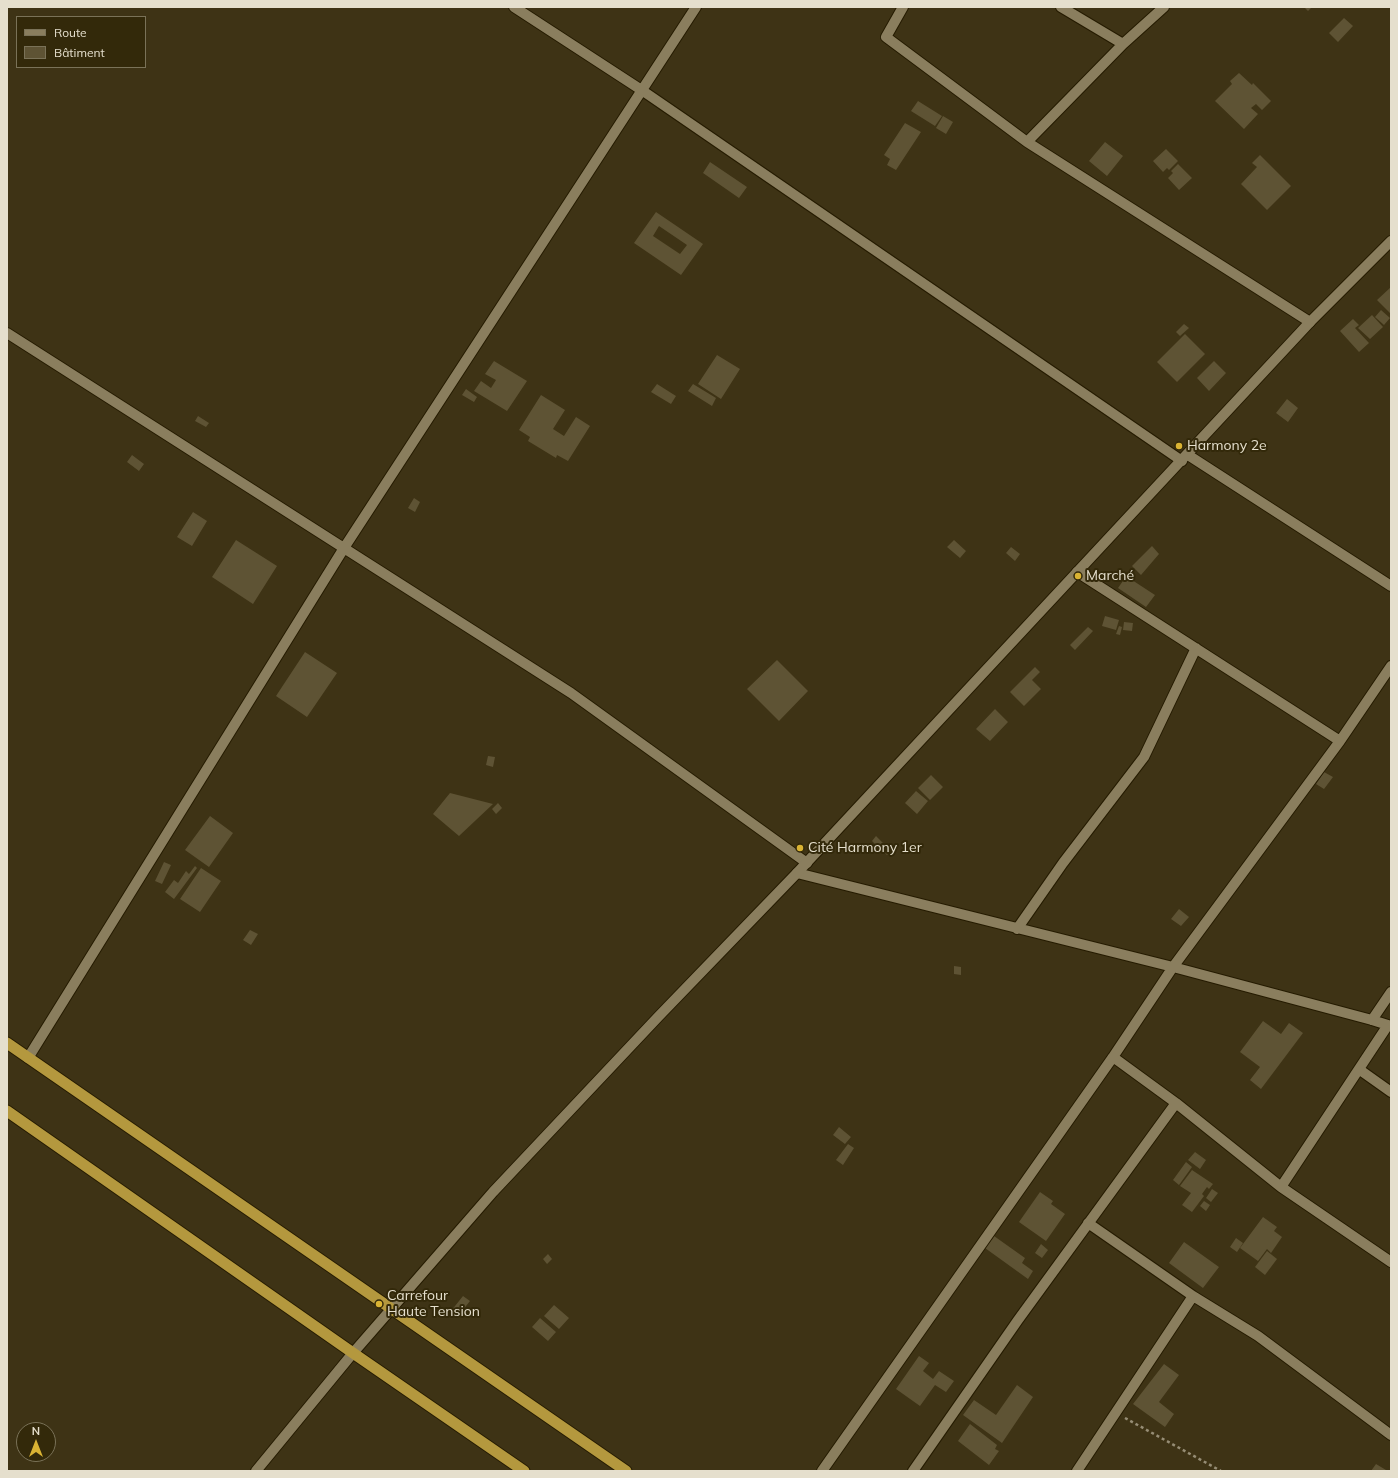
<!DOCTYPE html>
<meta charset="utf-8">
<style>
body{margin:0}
#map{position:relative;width:1398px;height:1478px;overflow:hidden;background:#3e3315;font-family:Mulish,sans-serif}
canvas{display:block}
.frame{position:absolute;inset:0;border:8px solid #e5dfcd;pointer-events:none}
.legend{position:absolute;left:16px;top:16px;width:130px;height:52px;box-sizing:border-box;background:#33290a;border:1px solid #7a7258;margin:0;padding:5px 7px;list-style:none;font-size:12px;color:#e5dfcd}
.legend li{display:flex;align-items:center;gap:8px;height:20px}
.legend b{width:20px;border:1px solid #7a7258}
.north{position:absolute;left:16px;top:1422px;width:40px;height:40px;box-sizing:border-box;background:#33290a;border:1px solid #7a7258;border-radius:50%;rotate:0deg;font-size:11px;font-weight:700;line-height:16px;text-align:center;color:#e5dfcd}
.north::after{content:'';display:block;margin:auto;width:14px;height:18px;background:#dab333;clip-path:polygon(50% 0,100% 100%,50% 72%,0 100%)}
</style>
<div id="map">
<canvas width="1398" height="1478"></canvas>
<div class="frame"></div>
<ul class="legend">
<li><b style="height:5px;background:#8a7e5e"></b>Route</li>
<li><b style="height:11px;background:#5e5334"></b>Bâtiment</li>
</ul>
<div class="north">N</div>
</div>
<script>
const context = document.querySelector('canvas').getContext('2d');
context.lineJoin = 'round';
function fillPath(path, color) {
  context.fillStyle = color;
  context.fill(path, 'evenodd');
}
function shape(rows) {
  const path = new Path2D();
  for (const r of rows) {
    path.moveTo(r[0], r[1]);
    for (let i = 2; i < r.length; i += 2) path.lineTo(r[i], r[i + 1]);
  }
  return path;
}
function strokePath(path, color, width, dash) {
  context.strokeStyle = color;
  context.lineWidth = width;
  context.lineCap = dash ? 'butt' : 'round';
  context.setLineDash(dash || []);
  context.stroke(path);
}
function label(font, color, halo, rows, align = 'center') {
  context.font = font + ' Mulish,sans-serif';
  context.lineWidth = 4;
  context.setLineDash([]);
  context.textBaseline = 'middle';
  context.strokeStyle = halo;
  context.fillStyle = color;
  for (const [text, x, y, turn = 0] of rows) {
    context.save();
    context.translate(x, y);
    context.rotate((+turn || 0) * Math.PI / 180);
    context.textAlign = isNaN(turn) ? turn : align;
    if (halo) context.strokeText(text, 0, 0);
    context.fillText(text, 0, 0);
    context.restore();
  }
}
fillPath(shape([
 [1304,7,1312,7,1308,11],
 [1344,18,1353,26,1338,42,1329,33],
 [1239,73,1252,85,1253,83,1271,101,1262,110,1256,104,1251,108,1258,114,1244,129,1215,101,1232,84,1230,81],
 [918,101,942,116,935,126,911,111],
 [943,116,953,122,946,134,936,128],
 [905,123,921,132,896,170,887,165,890,159,884,155],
 [1105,142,1123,156,1107,176,1089,161],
 [1166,149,1178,161,1169,170,1167,168,1163,172,1153,161],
 [1260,155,1291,186,1267,210,1241,184,1257,167,1252,163],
 [710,162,747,187,739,198,703,173],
 [1178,164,1192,178,1179,190,1168,178,1173,173,1171,171],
 [656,212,703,244,681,275,634,243],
 [659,226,687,245,680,254,653,236],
 [1391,287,1391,314,1377,300],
 [1381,310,1390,318,1384,325,1375,317],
 [1372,315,1383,327,1370,339,1358,328],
 [1353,319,1359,325,1355,328,1369,343,1359,352,1340,331],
 [1184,324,1189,328,1180,336,1176,332],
 [1185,334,1205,354,1177,382,1157,362],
 [717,355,740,369,721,399,698,384],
 [494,361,527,381,507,411,474,391,481,381,491,388,496,380,485,374],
 [1214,361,1226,373,1209,391,1197,378],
 [657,384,676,396,671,404,651,392],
 [693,384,716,398,712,406,688,391],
 [466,389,477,397,474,402,462,395],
 [541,395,565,410,553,429,564,436,576,417,590,426,568,461,557,455,556,458,528,441,530,437,519,430],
 [1287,399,1298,408,1288,422,1276,413],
 [198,416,209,423,206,427,195,421],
 [132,455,144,464,139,471,127,462],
 [414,498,420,502,415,512,408,508],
 [193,512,207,521,192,546,177,537],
 [236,540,277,566,253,604,212,577],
 [954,540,966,551,960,558,947,547],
 [1152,546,1159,554,1141,575,1132,566],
 [1011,547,1020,554,1015,561,1006,553],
 [1125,578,1131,582,1132,580,1155,595,1146,607,1118,588],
 [1105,616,1119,620,1116,630,1102,626],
 [1124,622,1133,623,1132,631,1123,630],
 [1119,626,1122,627,1120,635,1116,634],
 [1088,627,1093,631,1075,650,1070,645],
 [305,652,337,673,307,717,276,696],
 [777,660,808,691,779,721,747,689],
 [1035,667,1040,672,1032,680,1041,689,1024,706,1010,692],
 [995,709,1008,722,990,741,976,729],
 [488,756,495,757,493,767,486,765],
 [1324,772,1333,777,1324,789,1316,784],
 [931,775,943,787,930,800,918,788],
 [916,791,928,801,917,814,905,803],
 [450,793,493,804,459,836,433,814],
 [498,803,502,808,496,814,492,809],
 [210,816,233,833,209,867,185,850],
 [876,836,883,843,878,847,872,841],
 [886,845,891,850,887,855,882,850],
 [164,862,171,865,162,884,155,881],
 [195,866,197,868,174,899,165,892,174,880,178,883,186,871,189,874],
 [201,868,221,881,200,912,180,899],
 [1179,909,1189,917,1181,926,1171,919],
 [250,930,258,934,251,945,243,940],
 [954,966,961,967,961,975,954,974],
 [1263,1021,1281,1034,1289,1023,1303,1033,1261,1089,1250,1080,1260,1067,1240,1052],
 [839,1127,851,1137,845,1144,833,1135],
 [848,1144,854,1148,843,1165,836,1160],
 [1195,1152,1206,1160,1200,1169,1188,1160],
 [1186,1162,1192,1167,1179,1185,1173,1180],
 [1192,1170,1213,1184,1209,1189,1207,1187,1202,1194,1204,1196,1192,1212,1182,1205,1191,1193,1180,1186],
 [1212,1189,1218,1193,1211,1202,1206,1198],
 [1040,1192,1053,1201,1051,1204,1065,1214,1046,1241,1019,1222],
 [1204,1201,1210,1205,1206,1211,1200,1206],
 [1263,1217,1277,1227,1274,1231,1282,1237,1271,1253,1267,1249,1258,1261,1240,1248],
 [994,1236,1025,1258,1022,1263,1033,1271,1028,1279,985,1248],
 [1236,1238,1243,1243,1237,1252,1230,1247],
 [1184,1242,1219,1267,1203,1288,1169,1263],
 [1041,1244,1048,1250,1042,1258,1035,1253],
 [1267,1251,1277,1259,1265,1275,1255,1267],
 [548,1254,552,1259,547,1264,543,1259],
 [463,1296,470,1301,458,1316,451,1311],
 [554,1305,569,1318,559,1329,544,1316],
 [540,1318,556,1332,548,1341,532,1327],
 [919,1356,929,1363,923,1371,933,1379,939,1371,954,1381,946,1392,935,1385,920,1406,896,1389],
 [1164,1364,1179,1375,1159,1402,1174,1414,1165,1427,1133,1404],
 [1017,1385,1033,1397,1002,1443,963,1415,974,1400,996,1415],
 [970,1424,997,1445,995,1449,999,1451,989,1465,958,1441],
 [1376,1464,1386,1470,1385,1471,1371,1471]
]), '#5e5334');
const minor = shape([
 [514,7,643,91,1182,461],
 [903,7,886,37,1027,142,1123,44,1164,7],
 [1061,7,1123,44],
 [1027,142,1310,322],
 [7,333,571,693,807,863],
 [1188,455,1391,586],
 [1077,572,1340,741],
 [797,873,1173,967,1372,1020,1391,1026],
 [1017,929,1063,863,1144,757,1196,648],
 [1372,1020,1391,992],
 [1113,1057,1176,1103,1281,1187,1391,1262],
 [28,1058,344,548,696,7],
 [1360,1070,1391,1092],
 [1281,1187,1388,1025],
 [1088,1223,1193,1296,1258,1336,1391,1435],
 [822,1471,1113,1057,1173,967,1340,741,1391,666],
 [913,1471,1018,1320,1176,1103],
 [1077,1471,1193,1296]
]);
const tertiary = shape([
 [256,1471,353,1353,493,1192,658,1017,797,873,1310,322,1391,241]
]);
const trunk = shape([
 [7,1043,626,1471],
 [7,1111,353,1353,524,1471]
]);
strokePath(minor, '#251b00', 12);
strokePath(tertiary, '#251b00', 12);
strokePath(trunk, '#251b00', 13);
strokePath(shape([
 [1125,1418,1221,1471]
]), '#968d75', 2.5, [3, 3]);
strokePath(minor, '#8a7e5e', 10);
strokePath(tertiary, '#8a7e5e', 10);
strokePath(trunk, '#b4983e', 11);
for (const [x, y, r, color] of [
 [1179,446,4,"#dab333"],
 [1078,576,4,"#dab333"],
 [800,848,4,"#dab333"],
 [379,1304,4,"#dab333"]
]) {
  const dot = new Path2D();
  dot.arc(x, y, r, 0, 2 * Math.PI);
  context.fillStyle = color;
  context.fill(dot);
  strokePath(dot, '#33290a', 1.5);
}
label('14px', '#e5dfcd', '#33290a', [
 ["Harmony 2e",1187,446],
 ["Marché",1086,576],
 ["Cité Harmony 1er",808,848],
 ["Carrefour",387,1296],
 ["Haute Tension",387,1312]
], 'left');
</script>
